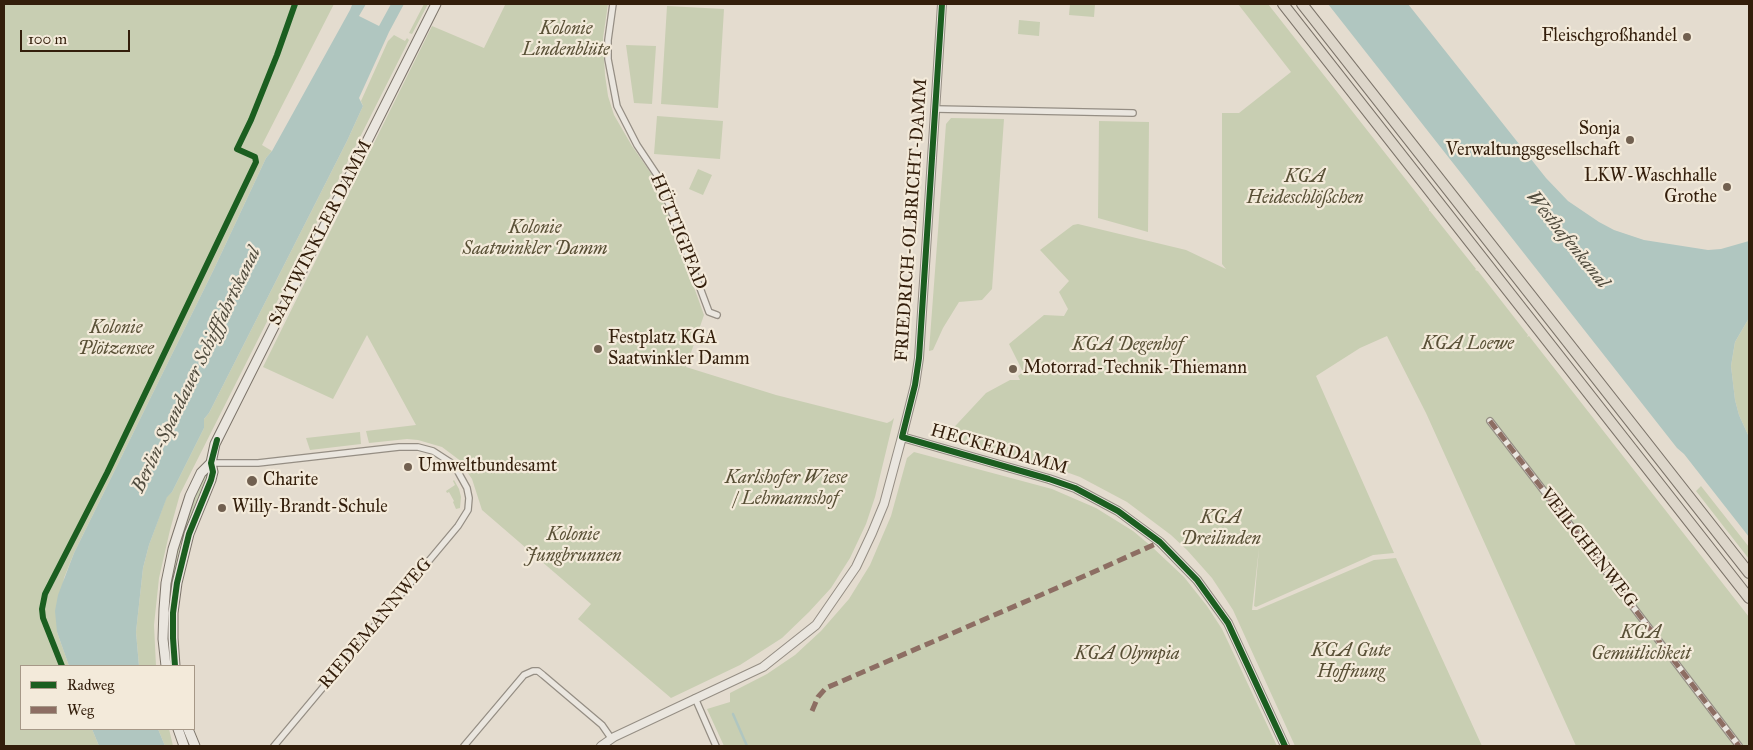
<!DOCTYPE html>
<meta charset="utf-8">
<style>
body{margin:0}
#map{position:relative;width:1753px;height:750px;overflow:hidden;background:#e4dccf;font-family:"IM FELL Great Primer",serif}
canvas{display:block}
.frame{position:absolute;inset:0;border:5px solid #331e0b;pointer-events:none}
.legend{position:absolute;left:20px;top:665px;width:175px;height:65px;box-sizing:border-box;background:#f3eada;border:1px solid #a69887;margin:0;padding:6px 9px;list-style:none;font-size:15px;color:#331e0b}
.legend li{display:flex;align-items:center;gap:10px;height:25px}
.legend b{width:25px;border:1px solid #a69887}
.scale{position:absolute;left:20px;top:30px;width:110px;height:22px;box-sizing:border-box;border:2px solid #331e0b;border-top:0;padding-left:6px;font-size:15px;line-height:18px;white-space:nowrap;color:#331e0b;-webkit-text-stroke:4px #f3eada;paint-order:stroke}
</style>
<div id="map">
<canvas width="1753" height="750"></canvas>
<div class="frame"></div>
<ul class="legend">
<li><b style="height:6px;background:#1b5e20"></b>Radweg</li>
<li><b style="height:6px;background:#8d6e63"></b>Weg</li>
</ul>
<div class="scale">100 m</div>
</div>
<script>
const context = document.querySelector('canvas').getContext('2d');
context.lineJoin = 'round';
function fillPath(path, color) {
  context.fillStyle = color;
  context.fill(path, 'evenodd');
}
function shape(rows) {
  const path = new Path2D();
  for (const r of rows) {
    path.moveTo(r[0], r[1]);
    for (let i = 2; i < r.length; i += 2) path.lineTo(r[i], r[i + 1]);
  }
  return path;
}
function strokePath(path, color, width, dash) {
  context.strokeStyle = color;
  context.lineWidth = width;
  context.lineCap = dash ? 'butt' : 'round';
  context.setLineDash(dash || []);
  context.stroke(path);
}
function label(font, color, halo, rows, align = 'center') {
  context.font = font + ' "IM FELL Great Primer",serif';
  context.lineWidth = 4.5;
  context.setLineDash([]);
  context.textBaseline = 'middle';
  context.strokeStyle = halo;
  context.fillStyle = color;
  for (const [text, x, y, turn = 0] of rows) {
    context.save();
    context.translate(x, y);
    context.rotate((+turn || 0) * Math.PI / 180);
    context.textAlign = isNaN(turn) ? turn : align;
    if (halo) context.strokeText(text, 0, 0);
    context.fillText(text, 0, 0);
    context.restore();
  }
}
fillPath(shape([
 [4,4,334,4,262,145,272,151,266,158,213,271,74,553,64,578,57,632,69,666,21,666,21,729,92,729,99,746,4,746],
 [424,4,428,4,412,34,409,33],
 [503,4,608,4,603,38,605,75,608,96,614,115,632,146,655,179,704,315,686,367,776,395,887,423,891,421,894,418,875,497,866,524,850,558,831,588,809,612,782,638,740,665,671,698,578,619,591,604,482,510,472,479,458,459,442,447,418,440,407,439,369,443,366,431,416,425,367,335,333,399,263,367,432,26,484,48,505,5],
 [1070,4,1095,4,1094,17,1069,15],
 [1238,4,1268,4,1429,209,1429,211,1430,211,1476,269,1475,270,1478,271,1528,335,1527,337,1529,336,1749,617,1749,746,1576,746,1426,413,1387,336,1360,348,1316,376,1394,553,1373,555,1256,607,1254,606,1259,548,1252,610,1257,610,1374,560,1396,558,1482,746,1295,746,1233,610,1212,578,1187,550,1171,535,1127,502,1080,477,1047,465,944,438,986,393,1010,380,1020,380,1018,376,1023,372,1009,344,1044,315,1064,316,1068,309,1059,292,1069,281,1040,250,1073,225,1078,224,1186,250,1226,269,1222,264,1222,113,1239,113,1291,72],
 [667,6,724,9,718,108,661,104],
 [1019,20,1040,22,1039,36,1018,34],
 [394,35,405,41,407,38,409,40,180,494,170,530,159,578,154,625,156,666,139,666,136,632,143,568,149,545,167,496,172,492,204,428,204,419,209,413,347,141,363,106,361,101,388,41],
 [411,43,412,43,212,441,211,441],
 [626,45,656,46,652,104,634,103],
 [657,116,723,121,720,159,654,154],
 [951,118,1004,119,992,289,982,300,959,302,943,328,933,350,929,351,946,124],
 [1099,121,1149,122,1148,232,1098,218],
 [698,169,712,175,703,195,689,189],
 [1749,318,1749,437,1739,415,1735,400,1731,366,1735,342],
 [360,432,361,444,310,450,306,438],
 [914,452,1052,489,1096,508,1133,531,1151,546,1184,577,1207,606,1222,629,1277,746,724,746,707,709,730,702,730,693,767,674,795,655,821,631,849,599,870,565,891,516,907,458],
 [206,473,208,475,205,484,189,520,179,550,172,587,171,603,168,603,177,551,193,501],
 [454,480,459,489,461,497,460,508,456,509,453,502,454,501,449,492,447,493,446,491,455,485,453,481],
 [1701,486,1749,547,1749,559,1696,491],
 [158,729,169,729,173,746,165,746]
]), '#c8ceb2');
fillPath(shape([
 [354,4,366,4,359,16,379,26,391,4,404,4,389,32,359,98,363,106,347,141,209,413,204,419,204,428,172,492,167,497,149,545,143,568,136,632,139,666,69,666,57,632,55,611,58,595,74,553,213,271,266,158,272,151,350,10,352,5],
 [1328,4,1408,4,1546,178,1568,201,1599,222,1614,230,1644,240,1708,250,1721,249,1749,241,1749,318,1735,342,1731,366,1735,400,1739,415,1749,437,1749,537,1684,454,1677,448],
 [92,729,158,729,165,746,99,746]
]), '#b0c6c0');
strokePath(shape([
 [733,714,747,746]
]), '#b0c6c0', 2.5);
const minor = shape([
 [613,4,608,40,608,59,617,106,637,145,659,178,709,312,717,315],
 [936,109,1133,113],
 [1490,421,1608,574,1739,746],
 [211,463,258,463,399,447,418,447,433,451,450,462,457,470,467,488,469,498,468,510,458,526,274,746],
 [695,698,716,746],
 [464,746,524,675,533,671,538,671,543,675,602,725,611,738]
]);
const tertiary = shape([
 [902,437,1049,479,1075,488,1118,511,1160,542,1197,580,1228,623,1285,746],
 [601,746,614,737,763,667,816,625,856,567,872,533,884,504,902,437,915,385,919,358,942,4]
]);
const secondary = shape([
 [166,666,163,639,164,609,166,583,173,549,190,496,201,473,211,463],
 [175,666,173,638,173,613,177,583,189,534,211,480,213,472,211,463,215,444,436,4],
 [178,729,184,746],
 [188,729,195,746]
]);
const motorway = shape([
 [1283,4,1749,598],
 [1302,4,1749,573]
]);
strokePath(minor, '#958e84', 8);
strokePath(tertiary, '#958e84', 10);
strokePath(secondary, '#7c746a', 11);
strokePath(motorway, '#7c746a', 12);
strokePath(minor, '#eae6df', 5.5);
strokePath(tertiary, '#eae6df', 8);
strokePath(secondary, '#eae6df', 9);
strokePath(motorway, '#ddd6ca', 10);
strokePath(shape([
 [1490,421,1608,574,1739,746],
 [812,711,818,697,826,688,1089,574,1160,542]
]), '#8d6e63', 5, [10, 5]);
strokePath(shape([
 [942,4,919,358,915,385,902,437,1049,479,1075,488,1118,511,1160,542,1197,580,1228,623,1285,746],
 [62,666,43,618,42,609,45,594,107,473,256,162,255,157,237,149,251,120,277,55,295,4],
 [175,666,173,638,173,613,177,583,189,534,211,480,213,472,211,463,217,440]
]), '#1b5e20', 6);
for (const [x, y, r, color] of [
 [1687,37,5,"#716050"],
 [1630,140,5,"#716050"],
 [1727,187,5,"#716050"],
 [598,349,5,"#716050"],
 [1013,369,5,"#716050"],
 [408,467,5,"#716050"],
 [252,481,6,"#716050"],
 [222,508,5,"#716050"]
]) {
  const dot = new Path2D();
  dot.arc(x, y, r, 0, 2 * Math.PI);
  context.fillStyle = color;
  context.fill(dot);
  strokePath(dot, '#f3eada', 2);
}
label('italic 18px', '#595036', '#f3eada', [
 ["Kolonie",566,30],
 ["Lindenblüte",566,51],
 ["KGA",1305,178],
 ["Heideschlößchen",1305,199],
 ["Kolonie",535,229],
 ["Saatwinkler Damm",535,250],
 ["Kolonie",116,329],
 ["Plötzensee",116,350],
 ["KGA Loewe",1468,345],
 ["KGA Degenhof",1128,346],
 ["Karlshofer Wiese",786,479],
 ["/ Lehmannshof",786,500],
 ["KGA",1221,519],
 ["Dreilinden",1221,540],
 ["Kolonie",573,536],
 ["Jungbrunnen",573,557],
 ["KGA",1641,634],
 ["Gemütlichkeit",1641,655],
 ["KGA Gute",1351,652],
 ["Hoffnung",1351,673],
 ["KGA Olympia",1127,655]
]);
label('18px', '#331e0b', '#f3eada', [
 ["Fleischgroßhandel",1677,37,"right"],
 ["Sonja",1620,130,"right"],
 ["Verwaltungsgesellschaft",1620,151,"right"],
 ["LKW-Waschhalle",1717,177,"right"],
 ["Grothe",1717,198,"right"],
 ["Festplatz KGA",608,339],
 ["Saatwinkler Damm",608,360],
 ["Motorrad-Technik-Thiemann",1023,369],
 ["Umweltbundesamt",418,467],
 ["Charite",263,481],
 ["Willy-Brandt-Schule",232,508]
], 'left');
label('18px', '#331e0b', '#f3eada', [
 ["FRIEDRICH-OLBRICHT-DAMM",912,220,-86],
 ["HÜTTIGPFAD",678,232,68],
 ["SAATWINKLER DAMM",321,233,-63],
 ["HECKERDAMM",999,450,16],
 ["VEILCHENWEG",1588,548,52],
 ["RIEDEMANNWEG",376,624,-50]
]);
label('italic 19px', '#524d3f', '#f3eada', [
 ["Westhafenkanal",1567,240,51],
 ["Berlin-Spandauer Schifffahrtskanal",197,370,-64]
]);
</script>
